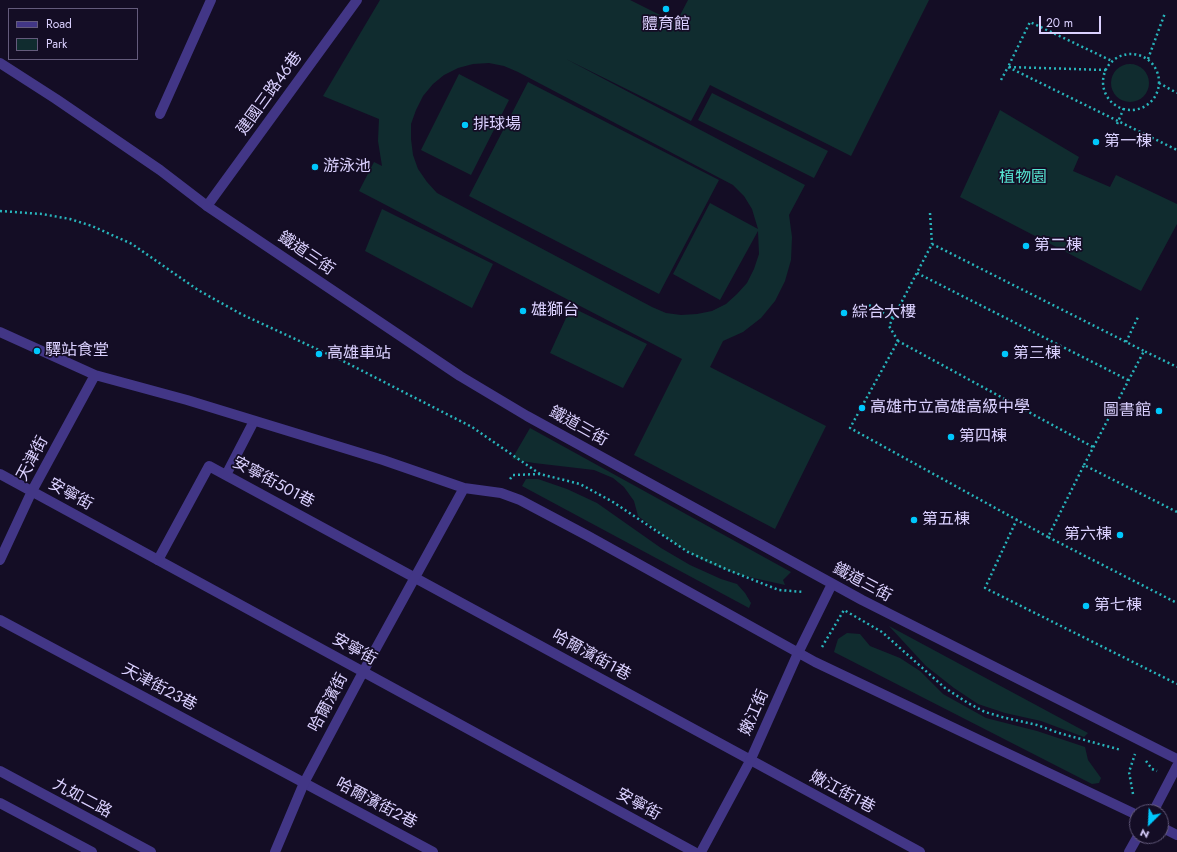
<!DOCTYPE html>
<meta charset="utf-8">
<style>
body{margin:0}
#map{position:relative;width:1177px;height:852px;overflow:hidden;background:#140d25;font-family:Jost,sans-serif}
canvas{display:block}
.legend{position:absolute;left:8px;top:8px;width:130px;height:52px;box-sizing:border-box;background:#140d25;border:1px solid #645b7c;margin:0;padding:5px 7px;list-style:none;font-size:12px;color:#dbd1ff}
.legend li{display:flex;align-items:center;gap:8px;height:20px}
.legend b{width:20px;border:1px solid #645b7c}
.north{position:absolute;left:1129px;top:804px;width:40px;height:40px;box-sizing:border-box;background:#140d25;border:1px solid #645b7c;border-radius:50%;rotate:204deg;font-size:11px;font-weight:700;line-height:16px;text-align:center;color:#dbd1ff}
.north::after{content:'';display:block;margin:auto;width:14px;height:18px;background:#00c7fc;clip-path:polygon(50% 0,100% 100%,50% 72%,0 100%)}
.scale{position:absolute;left:1039px;top:16px;width:62px;height:18px;box-sizing:border-box;border:2px solid #dbd1ff;border-top:0;padding-left:5px;font-size:12px;line-height:14px;white-space:nowrap;color:#dbd1ff;-webkit-text-stroke:3px #140d25;paint-order:stroke}
</style>
<div id="map">
<canvas width="1177" height="852"></canvas>
<ul class="legend">
<li><b style="height:5px;background:#423686"></b>Road</li>
<li><b style="height:11px;background:#102c2f"></b>Park</li>
</ul>
<div class="north">N</div>
<div class="scale">20 m</div>
</div>
<script>
const context = document.querySelector('canvas').getContext('2d');
context.lineJoin = 'round';
function fillPath(path, color) {
  context.fillStyle = color;
  context.fill(path, 'evenodd');
}
function shape(rows) {
  const path = new Path2D();
  for (const r of rows) {
    if (r.length === 3) {
      path.moveTo(r[0] + r[2], r[1]);
      path.arc(r[0], r[1], r[2], 0, 2 * Math.PI);
      continue;
    }
    path.moveTo(r[0], r[1]);
    for (let i = 2; i < r.length; i += 2) path.lineTo(r[i], r[i + 1]);
  }
  return path;
}
function strokePath(path, color, width, dash) {
  context.strokeStyle = color;
  context.lineWidth = width;
  context.lineCap = dash ? 'butt' : 'round';
  context.setLineDash(dash || []);
  context.stroke(path);
}
function label(font, color, halo, rows, align = 'center') {
  context.font = font + ' Jost,"Noto Sans TC",sans-serif';
  context.lineWidth = 3.5;
  context.setLineDash([]);
  context.textBaseline = 'middle';
  context.strokeStyle = halo;
  context.fillStyle = color;
  for (const [text, x, y, turn = 0] of rows) {
    context.save();
    context.translate(x, y);
    context.rotate((+turn || 0) * Math.PI / 180);
    context.textAlign = isNaN(turn) ? turn : align;
    if (halo) context.strokeText(text, 0, 0);
    context.fillText(text, 0, 0);
    context.restore();
  }
}
fillPath(shape([
 [380,0,630,0,676,23,688,0,929,0,851,156,710,85,691,121,566,59,805,185,789,215,792,237,791,260,785,281,775,301,761,318,743,332,723,341,710,367,826,426,775,529,634,455,682,359,359,191,374,162,382,166,378,141,379,119,323,96],
 [489,63,504,66,518,72,733,185,744,196,752,209,758,229,710,203,673,274,720,300,758,231,759,254,754,269,747,283,737,294,726,304,712,311,697,314,681,315,666,313,652,307,437,193,427,182,418,169,413,155,411,139,411,124,416,110,423,96,433,84,444,75,458,68,473,64],
 [1130,83,19],
 [459,74,509,100,471,175,421,150],
 [528,82,719,180,659,294,469,196],
 [712,93,828,151,814,178,698,120],
 [1000,110,1079,157,1073,171,1110,187,1116,175,1177,204,1177,224,1141,291,960,197],
 [382,209,493,264,472,308,365,251],
 [571,307,647,344,623,388,550,353],
 [530,428,791,572,783,580,785,585,740,575,708,563,678,546,638,516,634,501,624,487,613,478,594,470,534,463,512,459],
 [526,479,538,479,567,489,597,503,661,548,690,565,721,579,737,584,745,593,751,603,749,608,522,486],
 [889,626,1088,733,1084,737,1041,721,1005,713,978,704,954,688,926,666],
 [847,633,860,634,870,646,900,658,920,671,943,694,986,718,1037,731,1085,747,1088,760,1101,778,1099,783,1092,784,834,652,838,639]
]), '#102c2f');
strokePath(shape([
 [1131,82,28],
 [1148,59,1165,13],
 [1106,70,1008,67,1030,22,1112,61],
 [1001,80,1008,67,1177,150],
 [1159,83,1177,93],
 [1117,124,1124,108],
 [0,211,42,214,70,219,92,226,132,244,198,290,241,314,345,362,472,427,540,474],
 [930,213,932,244],
 [917,273,1128,380],
 [869,305,893,318],
 [898,341,889,326,932,244,1144,351],
 [1126,342,1139,315],
 [1084,465,1144,351,1177,367],
 [510,479,513,475,540,474,580,484,613,502,688,552,728,570,779,590,804,592],
 [1177,512,1084,465,1048,537,1177,603],
 [1017,519,985,588,1177,684],
 [1048,537,850,428,898,341,1093,447],
 [822,647,844,610,882,632,945,688,968,703,985,712,1002,717,1037,725,1059,733,1121,750],
 [1146,761,1152,769,1157,771],
 [1133,794,1129,772,1135,754]
]), '#28b4bb', 2.5, [2, 3]);
strokePath(shape([
 [160,114,211,0],
 [207,206,357,0],
 [226,475,254,421],
 [158,560,209,466,920,852],
 [0,620,433,852]
]), '#423686', 10);
strokePath(shape([
 [0,63,56,99,160,170,207,206,460,376,527,416,862,600,1177,759],
 [0,332,95,375,187,400,383,460,464,488,501,493,520,500,588,536,815,662,1137,815],
 [0,474,694,852],
 [0,560,32,491,95,375],
 [1153,812,1177,766],
 [1161,827,1177,835],
 [275,852,304,783,363,672,464,488],
 [701,852,750,761,798,653,832,584],
 [1129,852,1138,836]
]), '#423686', 10);
strokePath(shape([
 [0,771,151,852],
 [0,803,92,852]
]), '#423686', 10);
for (const [x, y, r, color] of [
 [666,9,4,"#00c7fc"],
 [465,125,4,"#00c7fc"],
 [1096,142,4,"#00c7fc"],
 [315,167,4,"#00c7fc"],
 [1026,246,4,"#00c7fc"],
 [523,311,4,"#00c7fc"],
 [844,313,4,"#00c7fc"],
 [37,351,4,"#00c7fc"],
 [319,354,4,"#00c7fc"],
 [1005,354,4,"#00c7fc"],
 [862,408,4,"#00c7fc"],
 [1159,411,4,"#00c7fc"],
 [951,437,4,"#00c7fc"],
 [914,520,4,"#00c7fc"],
 [1120,535,4,"#00c7fc"],
 [1086,606,4,"#00c7fc"]
]) {
  const dot = new Path2D();
  dot.arc(x, y, r, 0, 2 * Math.PI);
  context.fillStyle = color;
  context.fill(dot);
  strokePath(dot, '#140d25', 1.5);
}
label('16px', '#dbd1ff', '#140d25', [
 ["體育館",666,25,"center"],
 ["排球場",473,125],
 ["第一棟",1104,142],
 ["游泳池",323,167],
 ["第二棟",1034,246],
 ["雄獅台",531,311],
 ["綜合大樓",852,313],
 ["驛站食堂",45,351],
 ["高雄車站",327,354],
 ["第三棟",1013,354],
 ["高雄市立高雄高級中學",870,408],
 ["圖書館",1151,411,"right"],
 ["第四棟",959,437],
 ["第五棟",922,520],
 ["第六棟",1112,535,"right"],
 ["第七棟",1094,606]
], 'left');
label('16px', '#dbd1ff', '#140d25', [
 ["建國三路46巷",270,94,-54],
 ["鐵道三街",306,254,34],
 ["鐵道三街",578,427,29],
 ["天津街",33,459,-62],
 ["安寧街501巷",273,483,28],
 ["安寧街",70,495,29],
 ["鐵道三街",862,583,28],
 ["安寧街",354,650,29],
 ["哈爾濱街1巷",591,656,29],
 ["天津街23巷",159,688,28],
 ["哈爾濱街",329,703,-62],
 ["嫩江街",755,713,-66],
 ["嫩江街1巷",842,793,28],
 ["九如二路",82,799,28],
 ["哈爾濱街2巷",376,804,28],
 ["安寧街",638,805,29]
]);
label('16px', '#56e5d1', '#140d25', [
 ["植物園",1023,178]
]);
</script>
